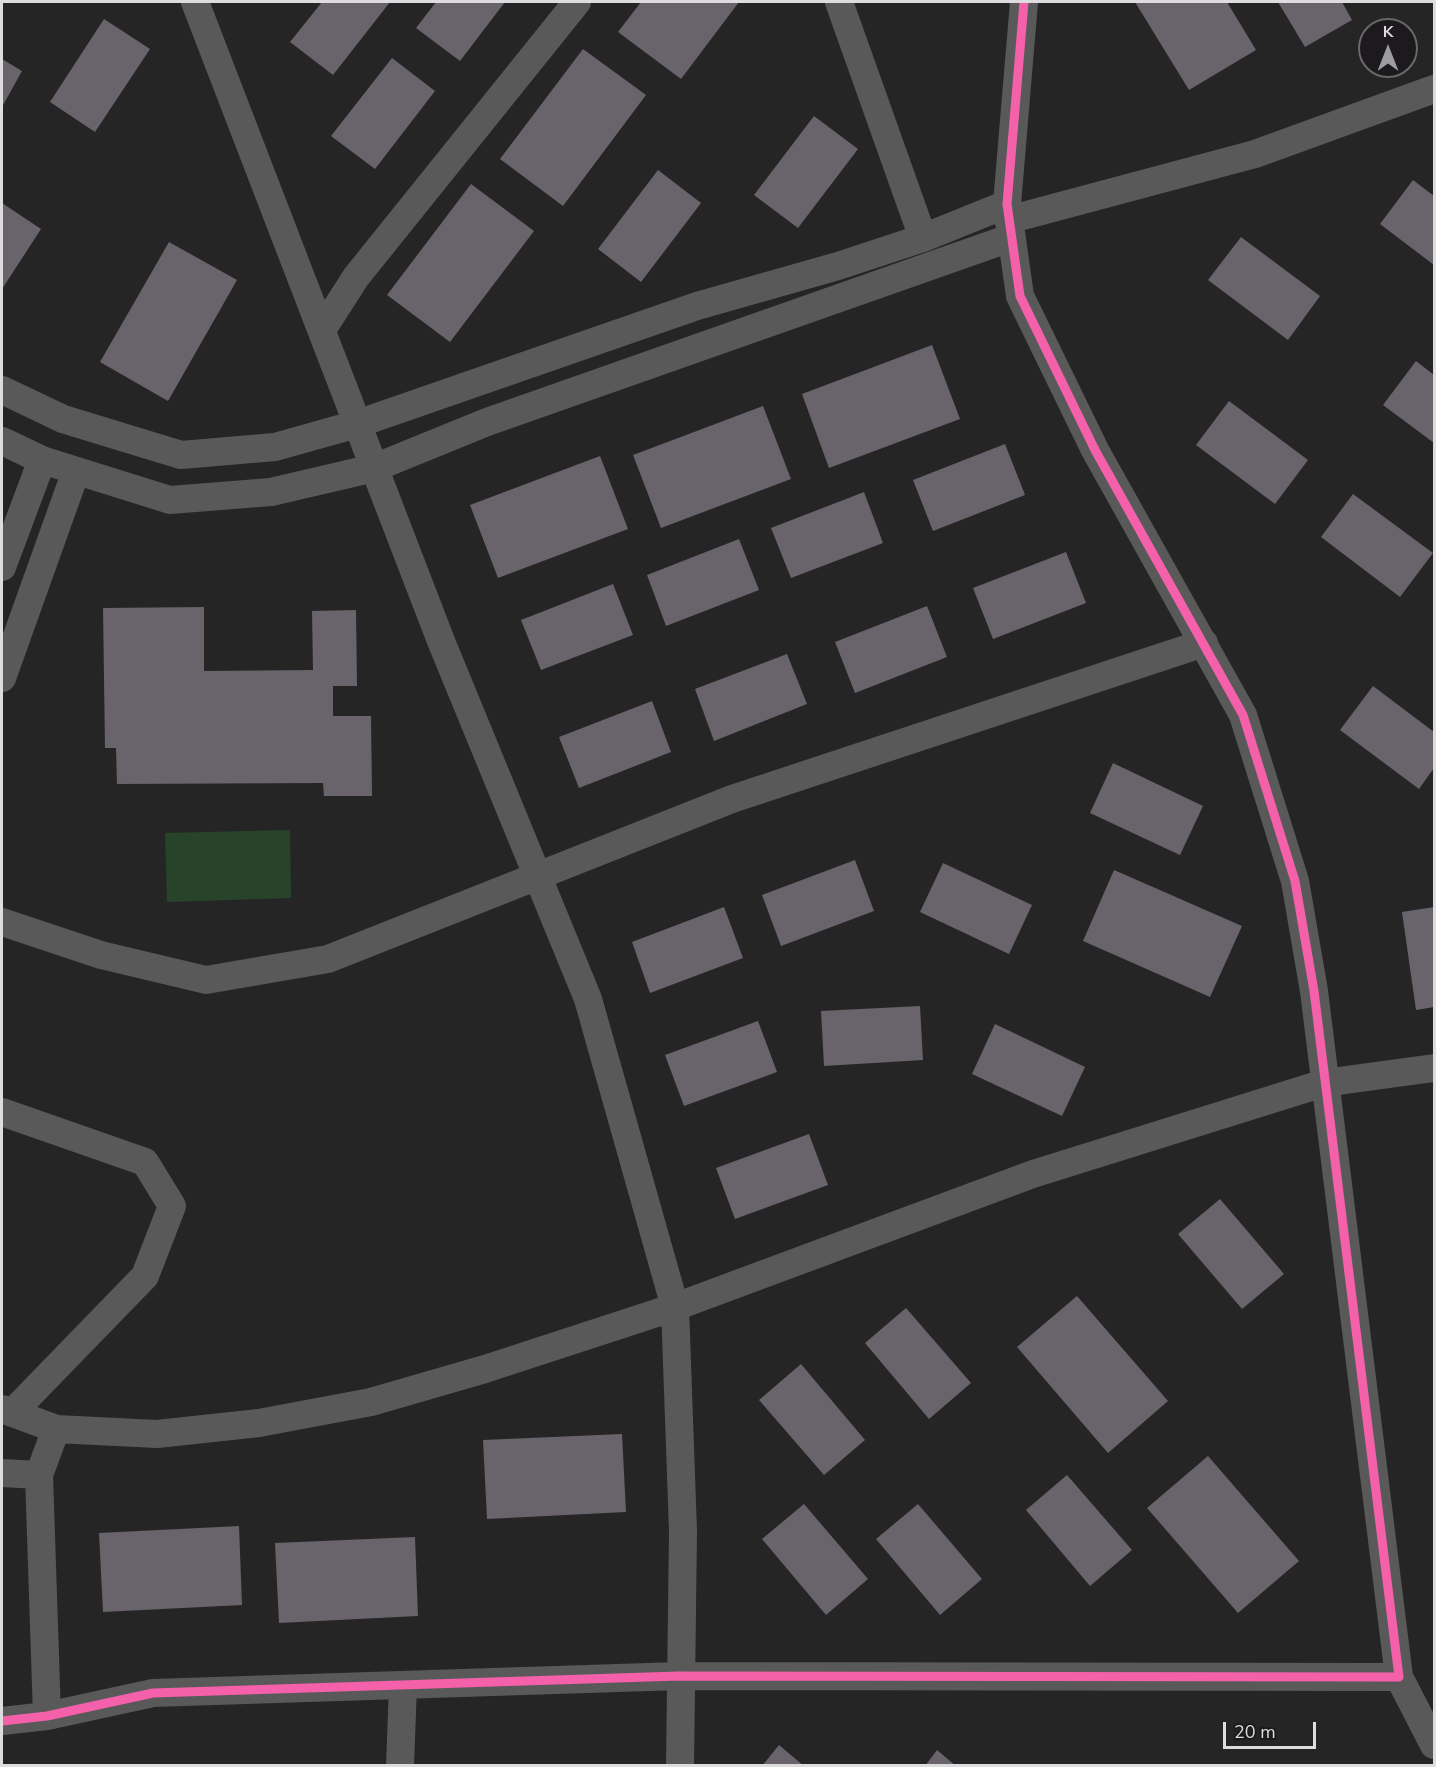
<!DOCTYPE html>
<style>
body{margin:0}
#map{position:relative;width:1436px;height:1767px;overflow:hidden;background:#262526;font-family:"Nunito Sans",sans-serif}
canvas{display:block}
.frame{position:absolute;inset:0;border:3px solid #dddcde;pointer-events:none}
.north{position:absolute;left:1358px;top:18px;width:60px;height:60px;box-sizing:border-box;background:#1c1a1d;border:2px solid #69686a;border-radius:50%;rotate:0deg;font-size:16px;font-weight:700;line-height:24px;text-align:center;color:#dddcde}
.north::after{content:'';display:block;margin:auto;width:21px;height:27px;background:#9d9c9e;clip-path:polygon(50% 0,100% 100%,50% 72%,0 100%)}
.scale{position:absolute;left:1223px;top:1722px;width:93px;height:27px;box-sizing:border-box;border:3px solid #dddcde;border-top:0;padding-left:8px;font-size:18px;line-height:21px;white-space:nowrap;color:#dddcde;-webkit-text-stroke:4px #1c1a1d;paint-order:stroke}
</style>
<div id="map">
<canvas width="1436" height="1767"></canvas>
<div class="frame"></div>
<div class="north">K</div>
<div class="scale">20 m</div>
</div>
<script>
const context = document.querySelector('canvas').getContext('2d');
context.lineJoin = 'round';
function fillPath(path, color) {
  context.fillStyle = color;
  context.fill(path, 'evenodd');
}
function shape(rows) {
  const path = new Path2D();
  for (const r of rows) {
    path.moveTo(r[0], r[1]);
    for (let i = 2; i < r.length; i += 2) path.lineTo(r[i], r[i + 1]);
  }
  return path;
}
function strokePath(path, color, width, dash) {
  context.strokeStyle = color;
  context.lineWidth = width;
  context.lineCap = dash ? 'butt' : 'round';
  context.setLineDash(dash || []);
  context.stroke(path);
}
fillPath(shape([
 [290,830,291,898,167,902,165,833]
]), '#27442b');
fillPath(shape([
 [322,2,390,2,333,75,290,42],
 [436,2,505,2,460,61,416,28],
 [641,2,739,2,681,79,618,32],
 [1135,2,1227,2,1256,50,1189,90],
 [1278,2,1342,2,1352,20,1305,47],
 [104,19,150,49,95,132,50,102],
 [583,49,646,95,563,206,500,159],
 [392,58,435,91,375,169,331,136],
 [2,59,22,71,2,107],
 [814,116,858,149,798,228,754,195],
 [658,170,701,203,641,282,598,249],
 [1413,180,1434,196,1434,265,1380,224],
 [471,184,534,231,450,342,387,295],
 [2,203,41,229,2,289],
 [1241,237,1320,296,1288,340,1208,280],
 [169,242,237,280,168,401,100,362],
 [932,345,960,419,829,468,802,394],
 [1416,361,1434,375,1434,443,1383,405],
 [1229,401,1308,460,1275,504,1196,445],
 [763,406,791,479,661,528,633,455],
 [1005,444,1025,495,933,531,913,480],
 [600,456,628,529,498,578,470,505],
 [864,492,883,543,791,578,771,528],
 [1353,494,1433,553,1400,597,1321,537],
 [739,539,759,590,666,626,647,575],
 [1066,552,1086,603,993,639,973,588],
 [613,584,633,635,541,670,521,620],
 [927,606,947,657,855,693,835,642],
 [204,607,204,671,313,670,312,611,356,610,357,686,333,686,333,716,371,716,372,796,324,796,323,783,117,784,116,748,105,748,103,608],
 [787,654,807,704,714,741,695,689],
 [1373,686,1434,732,1434,768,1419,789,1340,730],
 [652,701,671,752,579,788,559,737],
 [1113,763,1203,806,1180,855,1090,813],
 [855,860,874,911,781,946,762,895],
 [943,863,1032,905,1009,954,920,912],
 [1114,870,1242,926,1210,997,1083,941],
 [724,907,743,958,650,993,632,942],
 [1434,907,1434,1007,1416,1010,1402,912],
 [920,1006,923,1060,824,1066,821,1011],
 [758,1021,777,1072,684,1106,665,1055],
 [995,1024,1085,1067,1062,1116,972,1074],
 [809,1134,828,1185,735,1219,716,1168],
 [1220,1199,1284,1274,1242,1309,1178,1234],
 [1077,1296,1168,1401,1108,1453,1017,1347],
 [906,1308,971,1383,929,1419,865,1343],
 [801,1364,865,1440,824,1475,759,1400],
 [622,1434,626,1512,487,1519,483,1440],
 [1208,1456,1299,1561,1238,1613,1147,1508],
 [1067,1475,1132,1550,1090,1586,1026,1510],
 [804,1504,868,1579,826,1615,762,1539],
 [918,1504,982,1579,940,1615,876,1539],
 [239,1526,242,1605,103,1612,99,1533],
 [415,1537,418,1616,279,1623,275,1543],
 [779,1745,804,1766,762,1766],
 [937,1750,956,1766,925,1766]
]), '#69636c');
strokePath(shape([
 [195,2,441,641,588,999,675,1307,683,1531,680,1766],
 [839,2,923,238],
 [1008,220,1255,154,1434,89],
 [322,330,356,277,577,2],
 [2,390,63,419,181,455,275,447,357,424,697,306,838,266,923,238,1007,204],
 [2,441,42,460,2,567],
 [42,460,170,500,271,492,374,468,487,422,1010,238],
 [2,678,76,471],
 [2,922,101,955,206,980,328,959,732,799,1204,643],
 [2,1112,145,1162,172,1206,145,1276,12,1413],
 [2,1409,56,1429,157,1434,259,1423,371,1402,485,1369,675,1307,1033,1174,1324,1083,1434,1068],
 [2,1473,39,1475],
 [1399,1677,1434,1745],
 [47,1716,39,1475,56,1429],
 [2,1721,47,1716,153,1693,679,1676,1399,1677,1314,991,1295,881,1243,715,1095,450,1020,296,1007,204,1024,2],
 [400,1766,403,1685]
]), '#5a595a', 28);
strokePath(shape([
 [2,1721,47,1716,153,1693,679,1676,1399,1677,1314,991,1295,881,1243,715,1095,450,1020,296,1007,204,1024,2]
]), '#f560ab', 9);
</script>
